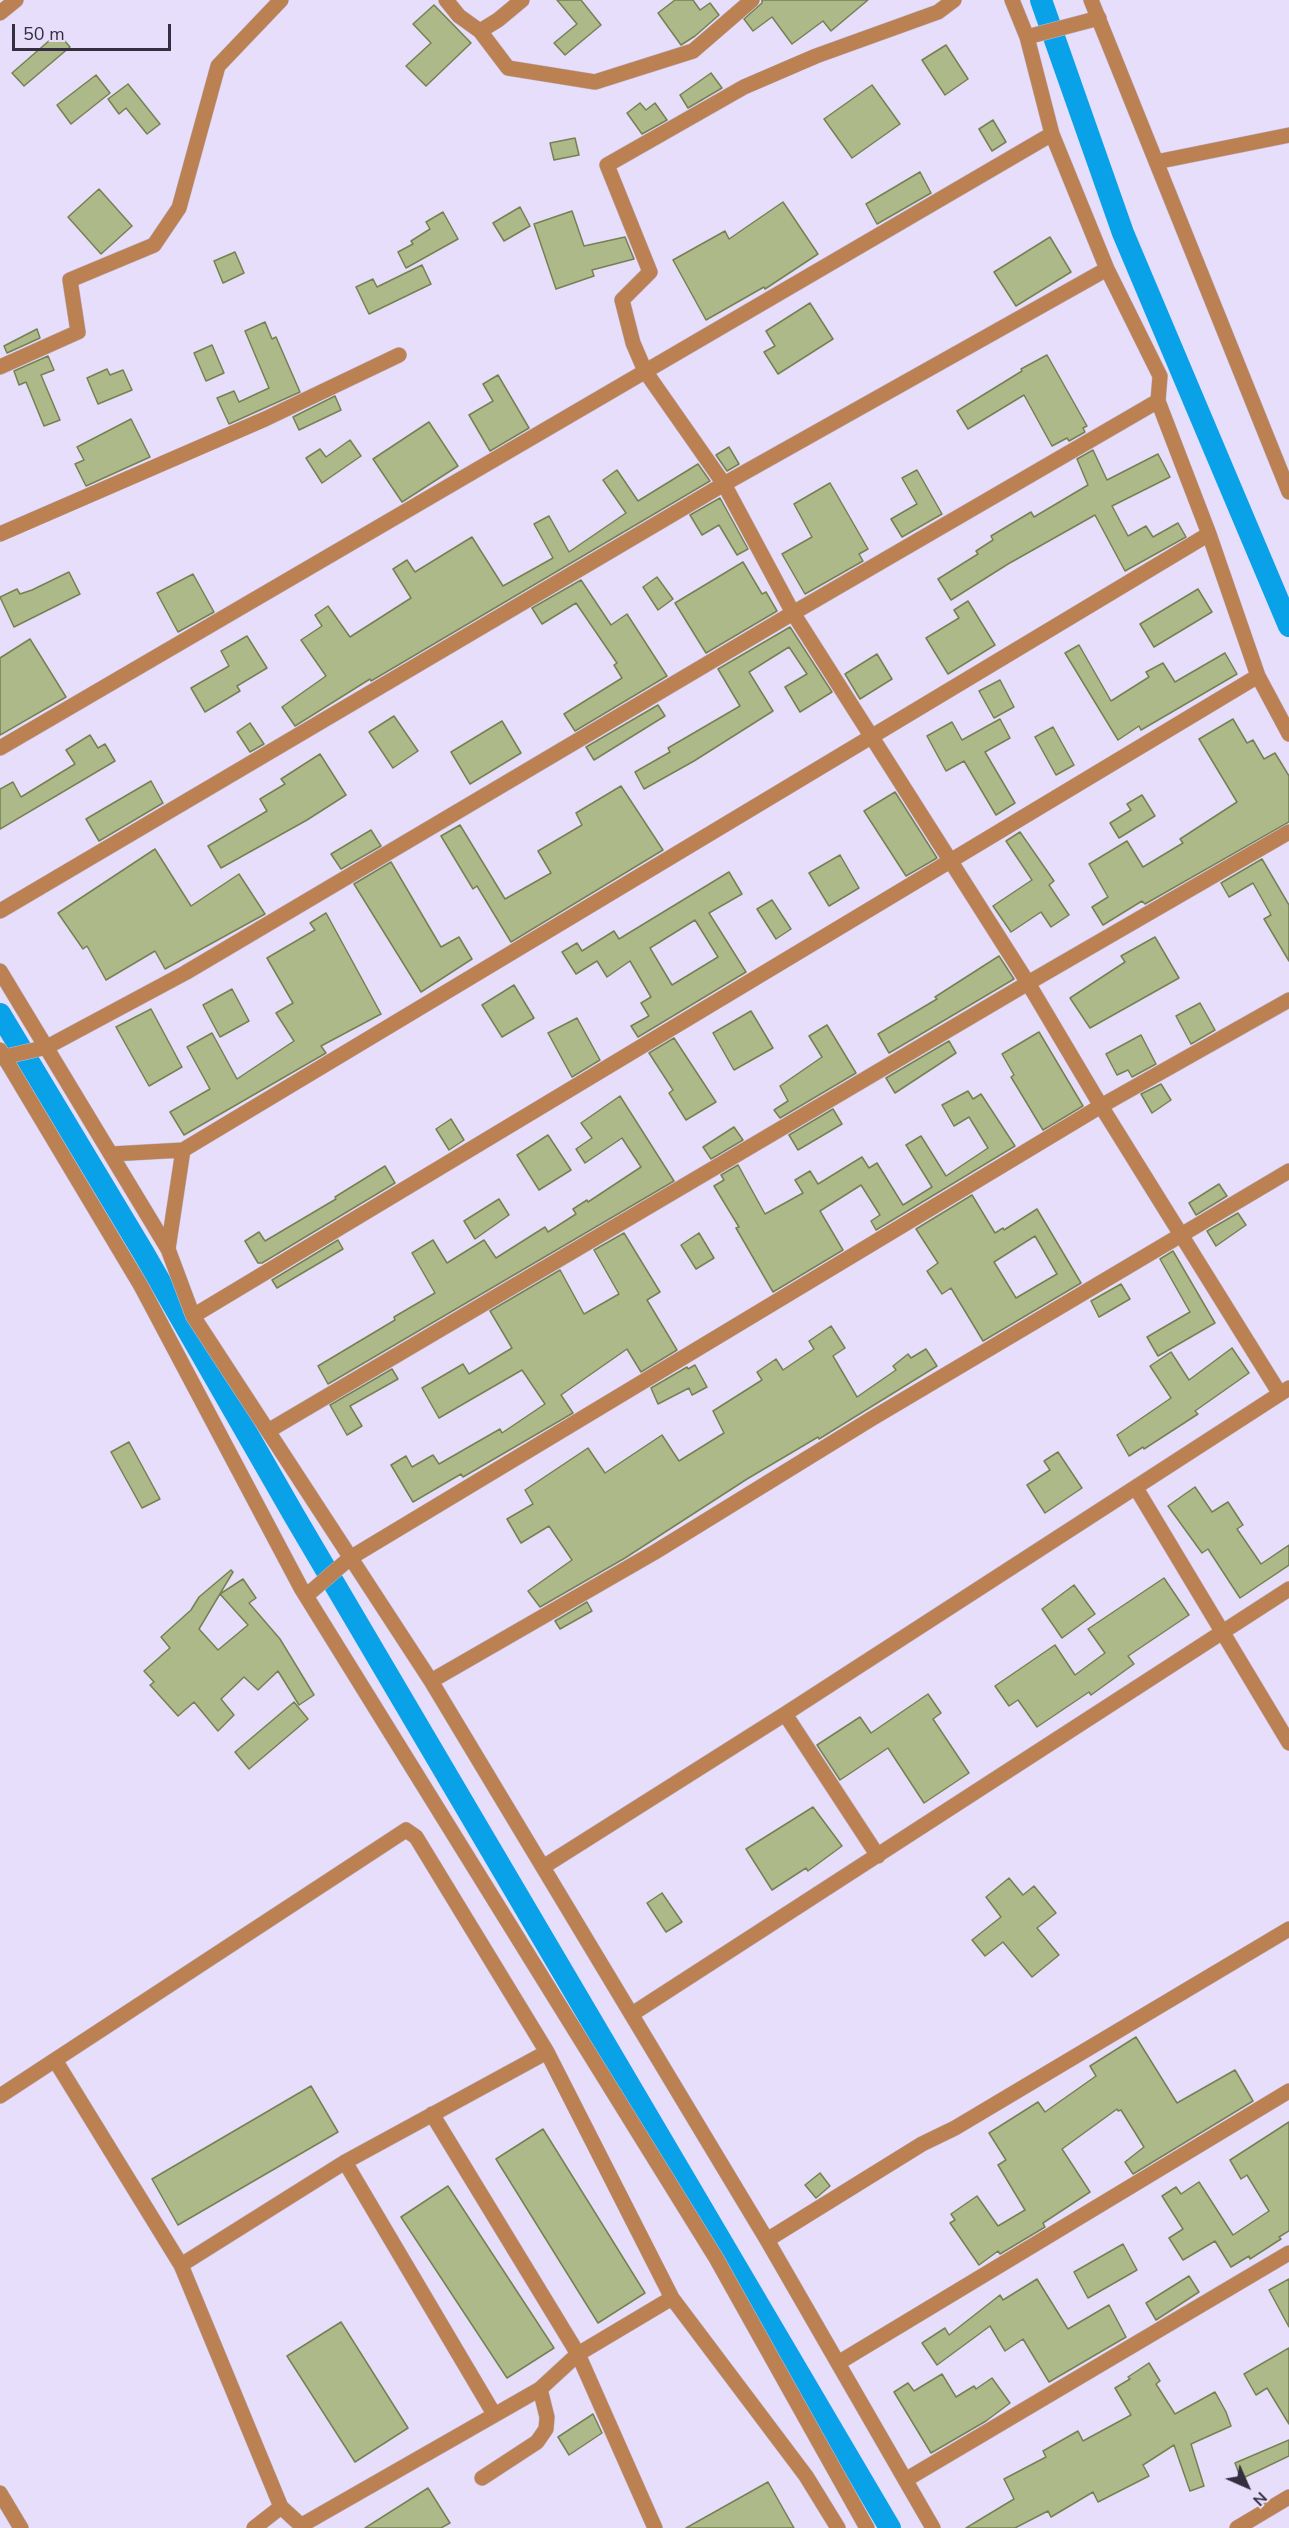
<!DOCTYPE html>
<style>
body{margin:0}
#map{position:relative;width:1289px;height:2528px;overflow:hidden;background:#e6defb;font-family:"Nunito Sans",sans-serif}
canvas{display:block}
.north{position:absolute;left:1217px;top:2456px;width:60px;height:60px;-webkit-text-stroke:4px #e6defb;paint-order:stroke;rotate:135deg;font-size:16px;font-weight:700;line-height:24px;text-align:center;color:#342e41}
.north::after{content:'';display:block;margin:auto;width:21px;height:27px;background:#342e41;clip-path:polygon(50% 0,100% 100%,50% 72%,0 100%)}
.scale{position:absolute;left:12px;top:24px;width:159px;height:27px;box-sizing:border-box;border:3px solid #342e41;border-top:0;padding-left:8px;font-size:18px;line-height:21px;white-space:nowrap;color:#342e41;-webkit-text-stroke:4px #e6defb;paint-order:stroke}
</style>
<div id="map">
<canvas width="1289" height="2528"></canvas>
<div class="north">N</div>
<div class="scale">50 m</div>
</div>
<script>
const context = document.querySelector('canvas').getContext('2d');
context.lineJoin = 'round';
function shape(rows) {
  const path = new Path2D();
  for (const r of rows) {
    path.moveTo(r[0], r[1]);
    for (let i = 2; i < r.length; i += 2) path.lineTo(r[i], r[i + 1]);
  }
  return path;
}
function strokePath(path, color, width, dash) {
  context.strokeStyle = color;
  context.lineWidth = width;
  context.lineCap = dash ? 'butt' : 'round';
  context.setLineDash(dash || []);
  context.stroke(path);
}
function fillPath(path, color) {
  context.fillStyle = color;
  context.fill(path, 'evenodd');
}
strokePath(shape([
 [1041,0,1123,233,1289,626],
 [0,1014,143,1252,295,1517,890,2528]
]), '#09a2e9', 22);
const building = shape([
 [557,0,581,0,601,25,565,55,554,43,577,24,557,0],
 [675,0,693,0,700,10,710,3,719,15,695,36,681,45,658,13,675,0],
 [762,0,868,0,831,31,823,21,792,44,772,17,753,31,744,19,762,3,762,0],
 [434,5,471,43,426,86,406,66,431,43,413,24,434,5],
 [58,33,70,47,24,86,12,73,58,33],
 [946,45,968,79,945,95,922,60,946,45],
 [711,73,722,88,688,108,680,95,711,73],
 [96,75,110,93,71,124,57,105,96,75],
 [128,84,160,124,147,134,126,108,119,114,108,99,128,84],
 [872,85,900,124,852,158,824,119,872,85],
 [640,103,646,110,655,103,667,120,642,134,627,113,640,103],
 [993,120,1006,142,992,151,979,129,993,120],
 [575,138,579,155,554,160,550,143,575,138],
 [920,172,931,193,877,224,866,204,920,172],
 [99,189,132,226,101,254,68,217,99,189],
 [783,202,818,254,765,289,764,287,706,320,673,260,725,231,729,239,783,202],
 [520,207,530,226,504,241,493,223,520,207],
 [572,211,584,246,625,237,634,259,592,270,594,276,556,289,534,224,572,211],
 [443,212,458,239,406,268,398,252,413,244,411,241,430,229,426,222,443,212],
 [1050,237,1071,272,1016,306,994,272,1050,237],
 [235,252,244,273,223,283,214,261,235,252],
 [422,265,431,284,369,314,356,287,373,279,377,287,422,265],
 [810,303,833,339,778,374,764,352,775,346,766,331,810,303],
 [265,322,272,339,276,337,300,392,229,424,217,398,234,391,239,402,269,388,245,331,265,322],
 [37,329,40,338,7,353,4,346,37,329],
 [212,345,224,373,206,381,194,353,212,345],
 [1047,355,1087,426,1083,428,1085,432,1069,441,1067,438,1052,446,1024,395,968,429,957,411,1022,371,1021,369,1047,355],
 [48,356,54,370,41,375,60,420,44,426,26,382,19,385,14,371,48,356],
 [107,369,110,375,123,370,132,390,98,404,87,378,107,369],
 [498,375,529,428,490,451,469,415,493,401,483,384,498,375],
 [335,396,341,410,299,430,293,417,335,396],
 [131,419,150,457,86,486,75,464,84,460,77,447,131,419],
 [429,422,458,466,402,502,373,459,429,422],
 [350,440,361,456,322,483,306,458,320,449,326,457,350,440],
 [729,447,739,464,727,471,716,455,729,447],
 [1093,450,1107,480,1158,454,1170,477,1112,506,1128,536,1146,526,1153,537,1178,523,1186,537,1125,571,1095,515,1008,564,951,600,938,579,978,554,976,551,993,540,991,536,1031,512,1034,517,1088,485,1077,459,1093,450],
 [698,464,710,481,371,681,370,679,295,726,282,707,326,676,301,640,322,626,315,615,328,606,350,637,411,598,393,569,407,560,415,572,472,537,503,586,553,558,534,524,549,516,569,552,626,513,603,480,617,470,638,501,698,464],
 [917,470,942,514,902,537,891,519,917,504,902,478,917,470],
 [830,483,868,549,859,554,863,561,805,594,782,554,812,537,794,504,830,483],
 [720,498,748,549,737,555,719,525,702,535,690,515,720,498],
 [743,562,762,594,766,592,777,611,706,653,675,603,743,562],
 [69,572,80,594,14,627,0,597,17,589,20,594,32,590,69,572],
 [193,574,214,612,178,632,157,593,193,574],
 [657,577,673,599,658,610,643,587,657,577],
 [581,580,611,625,627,614,667,676,575,731,564,714,622,678,614,665,617,663,576,603,542,624,532,608,581,580],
 [1198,589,1212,612,1154,647,1140,624,1198,589],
 [968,601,995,645,948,674,926,638,959,618,954,610,968,601],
 [790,627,832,692,800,712,785,687,807,674,789,647,749,672,773,711,694,761,644,789,635,772,670,752,668,748,740,706,718,669,790,627],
 [247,636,267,668,237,686,240,691,205,712,191,688,229,666,221,651,247,636],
 [30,639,66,697,0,735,0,658,30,639],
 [1079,645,1111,701,1149,677,1146,672,1163,663,1175,682,1225,653,1237,674,1141,730,1139,726,1118,740,1065,653,1079,645],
 [877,654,892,679,860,699,845,674,877,654],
 [1000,680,1014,707,994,718,979,691,1000,680],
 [658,705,665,716,594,760,586,747,658,705],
 [394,716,418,751,393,768,369,732,394,716],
 [1000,719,1010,738,985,752,1015,803,996,815,964,761,946,771,927,736,952,722,962,740,1000,719],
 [1233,719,1247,743,1253,740,1264,759,1275,753,1289,776,1289,822,1145,904,1142,901,1103,925,1092,907,1108,897,1089,864,1127,841,1143,867,1183,843,1180,839,1237,802,1199,739,1233,719],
 [502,721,521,753,470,784,451,752,502,721],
 [250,723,264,744,250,752,237,732,250,723],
 [1053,727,1074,765,1056,775,1035,737,1053,727],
 [90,735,98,748,105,744,115,761,0,829,0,789,13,782,21,797,75,764,66,750,90,735],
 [320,754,346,795,307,820,221,868,208,846,267,811,260,799,285,784,281,779,320,754],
 [151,781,163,803,99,841,86,819,151,781],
 [621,786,663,850,511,942,477,886,473,889,441,836,460,825,505,899,551,873,538,851,582,825,576,813,621,786],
 [895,792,937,858,906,876,864,811,895,792],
 [1142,795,1155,816,1119,838,1110,823,1131,810,1127,804,1142,795],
 [371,830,381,846,341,869,331,854,371,830],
 [1020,832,1054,881,1049,885,1069,915,1051,927,1041,912,1011,932,993,906,1032,880,1006,841,1020,832],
 [155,849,191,906,239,874,265,914,165,969,155,951,106,980,87,946,83,949,58,913,155,849],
 [840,855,859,888,829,906,809,873,840,855],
 [1262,859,1289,905,1289,961,1264,919,1271,915,1253,883,1229,897,1221,883,1262,859],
 [391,862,441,947,459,937,472,959,421,992,354,884,391,862],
 [729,872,742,894,709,913,746,972,638,1037,631,1026,649,1016,641,1003,651,997,630,961,607,977,597,961,576,974,562,952,577,943,582,951,614,931,619,939,729,872],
 [695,920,718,957,672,985,650,948,695,920],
 [772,900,791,929,776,939,757,909,772,900],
 [326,913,381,1014,321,1046,326,1053,184,1135,170,1112,210,1089,187,1047,212,1033,237,1079,294,1041,276,1013,293,1003,267,958,315,930,310,923,326,913],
 [1155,937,1179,978,1090,1028,1070,998,1125,962,1121,956,1155,937],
 [999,956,1014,979,889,1053,878,1034,937,999,935,997,999,956],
 [514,985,534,1018,502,1037,482,1005,514,985],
 [232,989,249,1021,220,1037,203,1005,232,989],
 [1200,1003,1215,1030,1191,1044,1176,1016,1200,1003],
 [151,1009,182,1067,149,1086,116,1027,151,1009],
 [751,1011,773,1048,734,1070,713,1033,751,1011],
 [577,1018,600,1060,572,1077,548,1033,577,1018],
 [827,1025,856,1073,780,1118,774,1110,788,1101,780,1086,822,1057,809,1036,827,1025],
 [1039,1032,1083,1106,1043,1130,1011,1077,1014,1075,1002,1054,1039,1032],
 [1141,1035,1156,1064,1132,1077,1128,1070,1117,1075,1106,1054,1141,1035],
 [674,1038,716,1102,686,1120,669,1093,673,1090,649,1053,674,1038],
 [949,1041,956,1053,895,1093,886,1078,949,1041],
 [1161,1084,1171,1100,1152,1113,1141,1094,1161,1084],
 [968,1091,973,1099,981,1094,1015,1146,876,1230,871,1221,880,1215,861,1185,820,1211,843,1250,773,1292,736,1228,739,1227,714,1186,724,1180,721,1175,738,1165,765,1214,803,1193,795,1180,810,1171,818,1184,862,1157,869,1168,877,1163,903,1205,932,1187,906,1145,921,1136,946,1176,988,1148,969,1117,954,1126,942,1105,968,1091],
 [620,1096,674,1181,328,1384,318,1366,395,1320,394,1317,435,1293,412,1253,433,1240,447,1263,484,1240,496,1258,545,1227,548,1232,576,1214,573,1209,587,1200,588,1202,641,1167,622,1138,585,1163,576,1149,592,1138,581,1123,620,1096],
 [833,1109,842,1124,798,1150,789,1135,833,1109],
 [451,1119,464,1140,449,1150,436,1129,451,1119],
 [734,1127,743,1140,711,1159,703,1147,734,1127],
 [548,1135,571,1170,539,1190,517,1155,548,1135],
 [385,1166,395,1183,262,1263,258,1263,245,1241,259,1232,265,1241,336,1199,335,1197,385,1166],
 [1219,1184,1227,1196,1196,1215,1189,1203,1219,1184],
 [972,1195,995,1233,1003,1228,1004,1230,1037,1209,1081,1283,983,1341,951,1288,942,1294,927,1271,938,1263,916,1229,972,1195],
 [1035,1236,1057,1274,1016,1298,994,1262,1035,1236],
 [499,1199,509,1215,475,1239,464,1221,499,1199],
 [1238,1213,1246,1225,1216,1246,1207,1231,1238,1213],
 [624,1233,660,1292,647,1300,677,1350,641,1372,627,1349,561,1395,573,1413,463,1477,461,1474,413,1502,391,1465,406,1456,412,1467,433,1455,439,1464,500,1429,502,1433,545,1404,522,1370,439,1418,422,1388,463,1364,469,1374,512,1348,490,1311,560,1270,584,1314,619,1294,594,1250,624,1233],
 [699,1233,714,1258,696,1269,681,1245,699,1233],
 [338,1240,343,1249,277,1288,272,1280,338,1240],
 [1173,1251,1215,1323,1158,1356,1147,1337,1190,1312,1160,1259,1173,1251],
 [1121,1284,1130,1299,1099,1317,1091,1301,1121,1284],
 [831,1326,845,1348,833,1356,857,1397,896,1370,893,1366,908,1354,911,1358,926,1349,937,1366,819,1439,818,1437,747,1479,625,1558,540,1607,528,1591,572,1560,549,1526,521,1543,507,1519,533,1504,525,1490,588,1448,605,1473,662,1435,679,1461,724,1433,713,1411,762,1380,757,1372,776,1359,783,1370,814,1349,809,1341,831,1326],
 [1232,1348,1249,1373,1195,1411,1198,1414,1144,1449,1143,1447,1129,1456,1117,1435,1171,1398,1150,1366,1171,1352,1189,1380,1232,1348],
 [695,1365,707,1387,692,1395,689,1388,658,1404,651,1388,687,1367,688,1369,695,1365],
 [392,1369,398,1379,350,1406,362,1426,347,1435,330,1405,392,1369],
 [129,1442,160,1499,142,1508,111,1452,129,1442],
 [1058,1452,1082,1488,1045,1513,1027,1485,1050,1470,1044,1461,1058,1452],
 [1195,1487,1212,1512,1228,1502,1243,1525,1237,1529,1261,1564,1289,1545,1289,1565,1240,1598,1208,1549,1202,1553,1168,1506,1195,1487],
 [231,1570,233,1572,199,1629,218,1650,248,1625,220,1594,243,1579,256,1598,249,1603,280,1639,314,1695,299,1705,278,1671,258,1690,244,1677,221,1699,234,1715,218,1731,194,1702,178,1716,150,1685,154,1682,144,1671,170,1648,161,1637,191,1610,199,1597,231,1570],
 [1164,1578,1189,1615,1128,1656,1134,1664,1091,1695,1089,1692,1037,1727,1018,1700,1009,1706,995,1686,1055,1645,1075,1675,1105,1653,1088,1629,1164,1578],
 [1074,1585,1095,1614,1062,1638,1042,1609,1074,1585],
 [587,1602,592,1611,560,1629,555,1621,587,1602],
 [928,1694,941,1713,933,1719,969,1773,924,1803,888,1748,840,1780,817,1745,860,1717,871,1733,928,1694],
 [294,1702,308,1719,249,1769,235,1752,294,1702],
 [813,1807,842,1846,808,1871,806,1868,772,1890,746,1849,813,1807],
 [1009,1878,1023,1895,1034,1886,1056,1913,1037,1928,1059,1955,1032,1977,1003,1942,985,1956,972,1940,1001,1917,986,1897,1009,1878],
 [662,1893,682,1922,666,1932,647,1903,662,1893],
 [1136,2037,1177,2103,1235,2070,1253,2101,1133,2174,1125,2162,1144,2147,1121,2110,1118,2111,1117,2109,1062,2149,1090,2192,1043,2223,1045,2227,1000,2254,998,2251,979,2265,950,2223,955,2220,951,2214,977,2196,998,2226,1025,2210,998,2165,1006,2160,989,2133,1038,2102,1045,2112,1096,2076,1090,2066,1136,2037],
 [311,2086,338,2132,178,2225,152,2179,311,2086],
 [1289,2122,1289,2231,1279,2237,1281,2239,1250,2259,1249,2256,1231,2267,1215,2241,1183,2260,1169,2238,1183,2229,1162,2196,1176,2187,1181,2194,1199,2182,1233,2235,1269,2211,1247,2175,1241,2179,1230,2160,1289,2122],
 [543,2129,645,2293,598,2323,496,2159,543,2129],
 [820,2173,830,2186,816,2198,805,2185,820,2173],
 [448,2186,554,2348,507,2378,401,2217,448,2186],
 [1123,2244,1137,2270,1088,2298,1074,2272,1123,2244],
 [1189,2276,1199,2292,1156,2320,1146,2303,1189,2276],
 [1037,2279,1068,2329,1109,2305,1126,2337,1049,2382,1023,2339,1005,2351,990,2326,937,2365,922,2343,945,2328,949,2335,1000,2295,1003,2300,1037,2279],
 [1289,2279,1289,2327,1269,2290,1289,2279],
 [341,2322,408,2428,355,2462,287,2356,341,2322],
 [1289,2348,1289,2424,1267,2388,1256,2395,1244,2374,1289,2348],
 [1149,2363,1160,2381,1156,2384,1175,2414,1215,2392,1226,2412,1231,2426,1191,2444,1204,2486,1190,2491,1174,2445,1143,2465,1149,2476,1098,2502,1093,2492,1051,2517,1048,2511,1015,2528,966,2528,1014,2499,1004,2479,1046,2457,1043,2451,1078,2431,1083,2441,1131,2415,1115,2388,1130,2379,1128,2377,1149,2363],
 [942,2374,956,2397,974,2386,976,2389,992,2378,1010,2403,986,2421,931,2453,894,2392,908,2383,914,2391,942,2374],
 [593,2414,602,2433,569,2455,558,2437,593,2414],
 [1289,2440,1289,2456,1241,2479,1235,2463,1289,2440],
 [768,2482,794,2528,686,2528,768,2482],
 [428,2488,450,2523,441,2528,365,2528,428,2488]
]);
fillPath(building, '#aeb989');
strokePath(building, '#768052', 1.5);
const minor = shape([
 [446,0,459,16,480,31,498,20,522,0],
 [954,0,938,12,816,56,744,87,607,165,650,272,622,300,633,343,645,371,724,484,793,613,1028,983,1101,1106,1280,1394],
 [1012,0,1027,37,1052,134,1107,269,1160,376,1158,401,1209,534,1258,676,1289,734],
 [1091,0,1289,492],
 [0,13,16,0],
 [480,31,508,68,595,82,693,51,752,0],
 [1027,37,1099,18],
 [1156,162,1289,135],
 [0,367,78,332,70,280,154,245,179,208,218,66,281,0],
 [0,534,265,419,399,355],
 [0,748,1052,134],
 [0,911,724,484,1107,269],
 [0,971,168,1249,193,1316,431,1681,767,2240,933,2528],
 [0,1050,141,1286,301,1588,716,2258,867,2528],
 [0,1058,47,1047,185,973,793,613,1158,401],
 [183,1150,1209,534],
 [112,1154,183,1150,168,1249],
 [193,1316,1258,676],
 [268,1431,1028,983,1289,832],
 [1136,1488,1289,1743],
 [306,1596,350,1558,1101,1106,1289,1000],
 [431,1681,655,1552,871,1419,1289,1171],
 [785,1714,878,1856],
 [543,1867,785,1714,1289,1388],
 [632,2014,1289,1589],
 [55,2060,181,2265,281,2507,304,2528],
 [0,2096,406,1830,416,1837,547,2052,672,2298,806,2476,838,2528],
 [432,2114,578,2354,655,2528],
 [345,2162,494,2414],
 [767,2240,922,2144,955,2128,1289,1929],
 [181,2265,345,2162,547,2052],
 [838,2363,1289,2091],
 [482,2478,537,2442,546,2429,547,2417,540,2389],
 [907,2479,1289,2253],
 [0,2493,21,2528],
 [302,2525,540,2389,578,2354,672,2298],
 [254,2528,281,2507],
 [1237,2528,1289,2497]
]);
strokePath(minor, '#c2bbd6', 16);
strokePath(minor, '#bb8153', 15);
</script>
